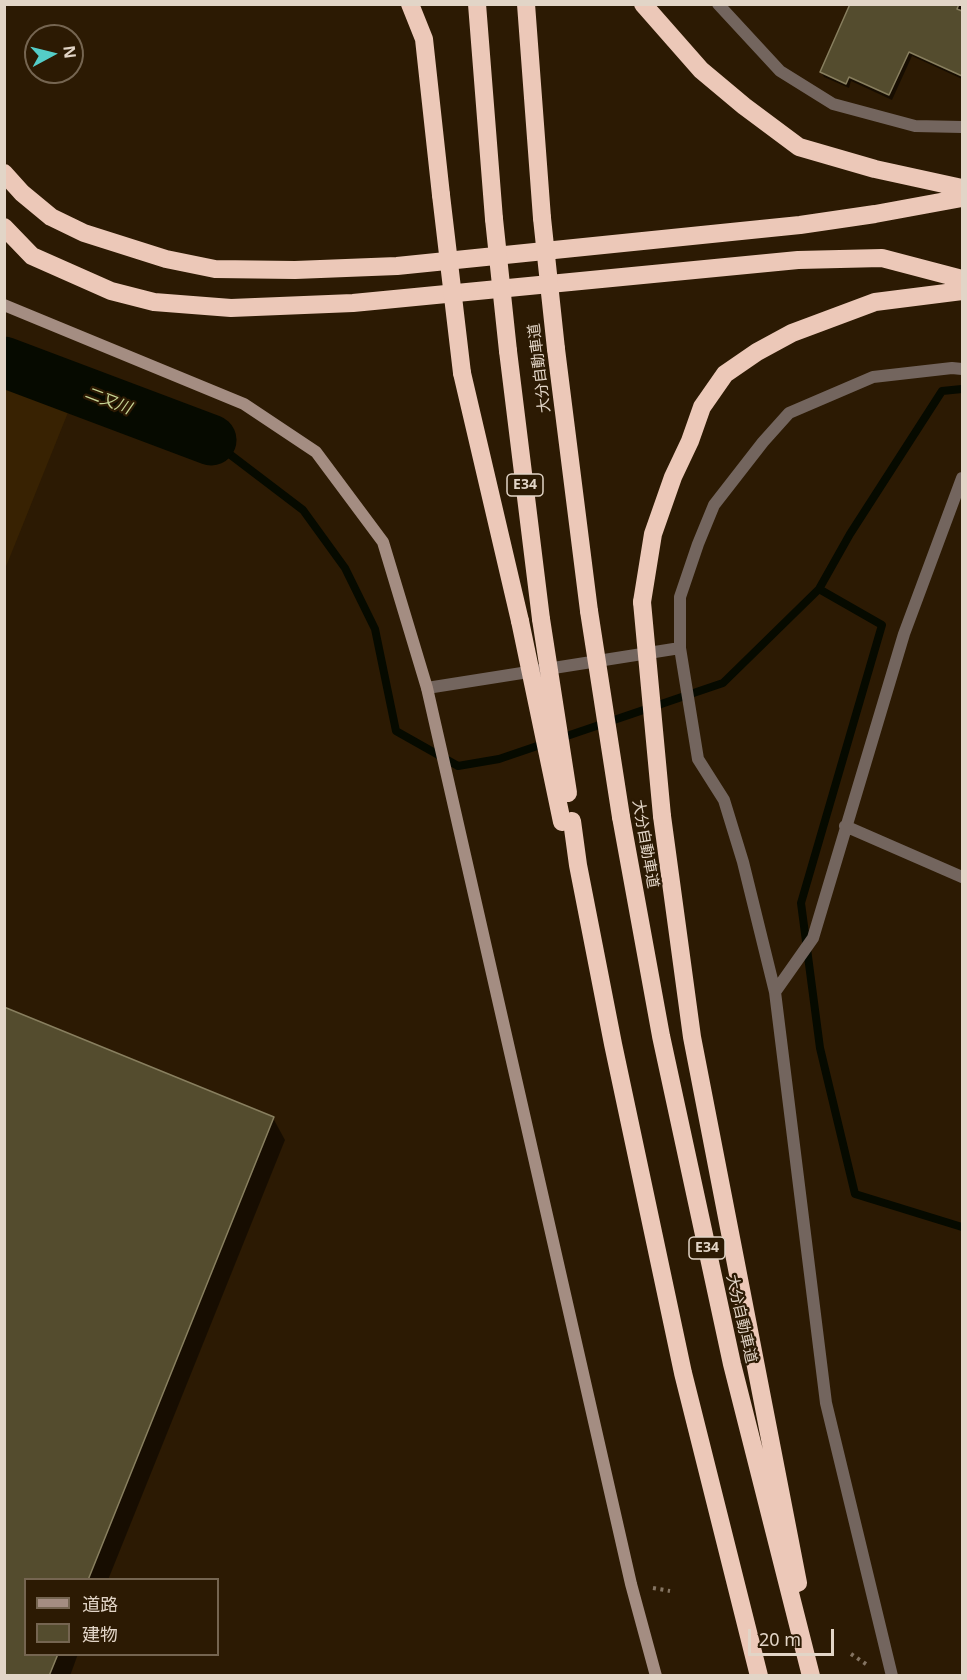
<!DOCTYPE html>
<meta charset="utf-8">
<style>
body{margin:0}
#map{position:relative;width:967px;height:1680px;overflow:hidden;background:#2c1a03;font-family:"Noto Sans","Noto Sans JP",sans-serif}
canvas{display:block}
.frame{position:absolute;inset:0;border:6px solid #e2d5c7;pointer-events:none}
.legend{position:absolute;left:24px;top:1578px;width:195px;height:78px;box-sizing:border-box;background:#2c1a03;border:2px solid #756551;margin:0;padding:8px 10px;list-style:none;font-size:18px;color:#e2d5c7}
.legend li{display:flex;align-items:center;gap:12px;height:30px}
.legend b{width:30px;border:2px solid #756551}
.north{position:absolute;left:24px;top:24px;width:60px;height:60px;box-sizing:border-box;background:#2c1a03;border:2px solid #756551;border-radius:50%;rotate:83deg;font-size:16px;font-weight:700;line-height:24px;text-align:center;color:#e2d5c7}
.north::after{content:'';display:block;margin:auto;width:21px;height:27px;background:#54cdc8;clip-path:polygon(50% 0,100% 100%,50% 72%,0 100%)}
.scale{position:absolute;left:748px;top:1629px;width:86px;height:27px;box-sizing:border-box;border:3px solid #e2d5c7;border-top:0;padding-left:8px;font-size:18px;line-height:21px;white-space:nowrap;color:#e2d5c7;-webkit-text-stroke:4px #2c1a03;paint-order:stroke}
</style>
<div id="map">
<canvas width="967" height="1680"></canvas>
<div class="frame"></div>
<ul class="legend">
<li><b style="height:8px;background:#a48d82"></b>道路</li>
<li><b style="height:16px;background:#544c2e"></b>建物</li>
</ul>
<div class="north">N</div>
<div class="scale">20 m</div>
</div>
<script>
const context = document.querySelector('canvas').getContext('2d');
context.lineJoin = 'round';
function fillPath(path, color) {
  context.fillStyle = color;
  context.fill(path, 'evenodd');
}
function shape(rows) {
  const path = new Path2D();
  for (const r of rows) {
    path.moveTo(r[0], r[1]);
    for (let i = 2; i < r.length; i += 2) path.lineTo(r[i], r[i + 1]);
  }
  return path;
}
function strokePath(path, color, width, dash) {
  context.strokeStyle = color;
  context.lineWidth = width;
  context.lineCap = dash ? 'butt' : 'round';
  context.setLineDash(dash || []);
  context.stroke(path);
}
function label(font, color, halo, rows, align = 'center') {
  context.font = font + ' "Noto Sans","Noto Sans JP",sans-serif';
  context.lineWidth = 4.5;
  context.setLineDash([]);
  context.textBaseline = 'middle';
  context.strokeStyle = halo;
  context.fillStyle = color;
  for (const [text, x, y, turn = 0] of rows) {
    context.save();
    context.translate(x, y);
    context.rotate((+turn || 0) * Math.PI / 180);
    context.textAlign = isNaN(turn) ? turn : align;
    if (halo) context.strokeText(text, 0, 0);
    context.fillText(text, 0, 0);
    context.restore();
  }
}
fillPath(shape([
 [5,371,73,400,5,569]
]), '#382202');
fillPath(shape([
 [852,4,962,4,961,12,962,13,962,79,912,56,892,100,851,81,849,88,824,77,821,72],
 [4,1009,273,1118,285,1140,108,1580,26,1580,26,1654,78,1654,70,1676,4,1676]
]), '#0007');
strokePath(shape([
 [211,440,303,510,345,568,375,629,396,731,458,766,499,759,546,743],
 [819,589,882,625,801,903,820,1048,855,1194,962,1227],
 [558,739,723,683,819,589,850,534,942,391,962,389]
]), '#060a00', 8);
strokePath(shape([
 [4,362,211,440]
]), '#060a00', 51);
const building = shape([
 [850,4,959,4,957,9,962,11,962,76,909,52,889,95,849,77,846,84,820,72,850,4],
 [4,1007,274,1117,88,1580,26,1580,26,1654,58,1654,49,1676,4,1676,4,1007]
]);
fillPath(building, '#544c2e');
strokePath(building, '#887f5f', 1.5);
strokePath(shape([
 [653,1588,670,1591],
 [851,1654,869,1666]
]), '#847462', 4, [3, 4.5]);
strokePath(shape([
 [718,4,780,71,833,104,915,126,962,127],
 [427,688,680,648],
 [845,826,962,877],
 [775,992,813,938,904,634,962,478],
 [892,1676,826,1403,775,992,743,862,724,800,698,759,680,648,680,597,698,544,714,505,763,442,789,413,873,377,952,368,962,369]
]), '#73655e', 12);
strokePath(shape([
 [4,305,244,404,316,452,383,542,427,688,631,1584,656,1676]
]), '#a48d82', 12);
strokePath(shape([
 [410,4,424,39,441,195],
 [477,4,494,219],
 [526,4,542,218],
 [643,4,701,70,744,106,799,147,875,169,962,188],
 [4,173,22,193,51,217,84,233,166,259,215,269,295,270,397,266,800,225,875,214,962,198],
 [4,227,32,256,111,291,154,302,231,308,353,303,798,260,882,258,962,279],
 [556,349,589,611],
 [508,351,541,619],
 [462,373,520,621],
 [642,602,653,534,673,477,690,441,702,407,725,374,757,352,792,333,875,302,962,291],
 [662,816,692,1037,798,1583],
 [621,817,661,1036,732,1364,811,1676],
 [572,821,578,865,613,1044,683,1373,759,1676]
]), '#ecc8b8', 18);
strokePath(shape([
 [441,195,462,373],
 [542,218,556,349],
 [494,219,508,351],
 [642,602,662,816],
 [589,611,621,817],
 [541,619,568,793],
 [520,621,562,822]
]), '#ecc8b8', 18);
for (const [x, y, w] of [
 [525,485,36],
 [707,1248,36]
]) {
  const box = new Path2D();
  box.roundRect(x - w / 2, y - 11, w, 22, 4.5);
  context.fillStyle = '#2c1a03';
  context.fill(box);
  strokePath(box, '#e2d5c7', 1.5);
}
label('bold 14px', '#e2d5c7', null, [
 ["E34",525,485],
 ["E34",707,1248]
]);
label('15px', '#e2d5c7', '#2c1a03', [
 ["大分自動車道",540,368,-97],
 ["大分自動車道",645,844,80],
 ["大分自動車道",741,1319,77]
]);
label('italic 16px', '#c7d596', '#2c1a03', [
 ["二又川",108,401,21]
]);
</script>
